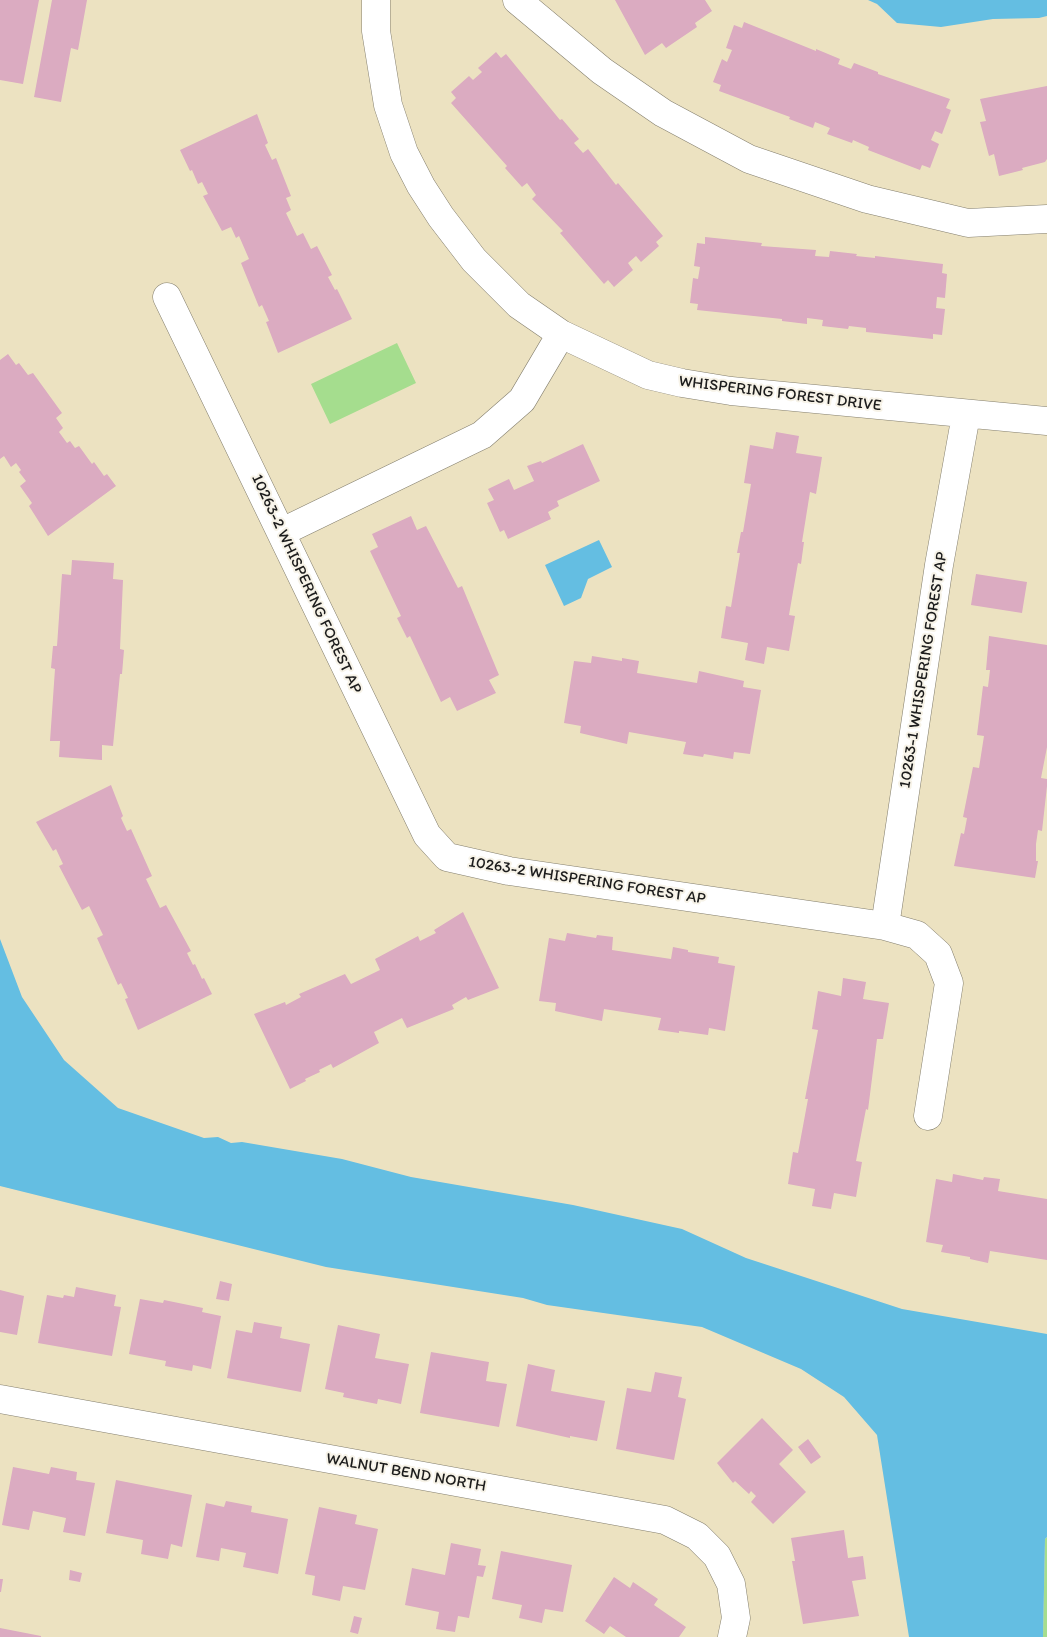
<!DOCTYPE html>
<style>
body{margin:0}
canvas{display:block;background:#ece2c1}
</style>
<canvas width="1047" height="1637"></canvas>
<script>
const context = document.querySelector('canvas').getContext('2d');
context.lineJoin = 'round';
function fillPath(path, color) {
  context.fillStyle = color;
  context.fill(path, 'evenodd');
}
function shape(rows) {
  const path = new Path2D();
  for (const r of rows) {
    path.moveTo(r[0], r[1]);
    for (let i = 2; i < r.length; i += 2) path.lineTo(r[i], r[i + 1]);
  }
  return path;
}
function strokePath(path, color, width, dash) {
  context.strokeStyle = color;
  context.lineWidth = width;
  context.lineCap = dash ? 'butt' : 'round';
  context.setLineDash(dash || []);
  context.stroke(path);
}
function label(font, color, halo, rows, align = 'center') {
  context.font = font + ' Itim,sans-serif';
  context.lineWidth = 4;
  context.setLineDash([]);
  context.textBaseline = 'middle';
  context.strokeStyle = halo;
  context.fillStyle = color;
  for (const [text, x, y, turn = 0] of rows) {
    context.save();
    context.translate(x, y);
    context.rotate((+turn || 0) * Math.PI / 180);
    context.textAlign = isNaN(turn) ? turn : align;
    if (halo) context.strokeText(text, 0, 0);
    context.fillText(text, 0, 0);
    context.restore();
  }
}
fillPath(shape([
 [397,343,416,383,330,424,311,384],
 [1047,1537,1047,1637,1043,1637,1045,1539]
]), '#a5dd8e');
fillPath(shape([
 [868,0,1047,0,1047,16,1039,18,993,19,941,27,897,23,877,4],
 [599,540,612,567,588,579,581,598,564,606,545,565],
 [0,939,22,997,64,1060,118,1108,204,1138,218,1137,231,1143,242,1142,342,1159,411,1177,573,1205,682,1229,746,1258,902,1309,1047,1334,1047,1537,1045,1539,1043,1637,909,1637,877,1435,844,1397,801,1369,702,1327,547,1305,523,1298,326,1267,0,1186]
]), '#64bee2');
fillPath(shape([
 [0,0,39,0,23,84,0,80],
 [52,0,87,0,78,50,71,48,61,102,34,97],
 [615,0,705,0,712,11,695,23,697,27,666,48,662,43,645,55],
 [744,22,816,51,816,49,840,59,838,64,851,69,854,63,878,72,878,74,950,99,946,108,951,110,942,134,935,131,931,140,939,144,930,168,922,165,920,170,868,150,869,147,853,140,852,143,827,134,830,128,815,122,813,128,789,119,790,117,719,91,721,85,713,82,722,59,727,62,732,50,726,48,734,25,742,28],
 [496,52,501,58,506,54,560,120,562,119,579,139,574,143,583,153,588,149,616,185,618,183,663,236,656,242,659,246,641,262,636,256,628,263,633,270,614,287,608,280,604,284,560,233,563,231,532,199,536,195,527,183,522,187,505,168,507,166,451,103,456,98,451,92,469,76,473,80,482,72,478,68],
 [1047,86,1047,159,1045,162,1022,168,1023,170,999,176,994,154,989,156,980,122,986,121,980,99],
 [257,114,268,143,265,145,272,160,276,158,291,196,286,198,291,210,286,213,297,236,303,233,311,249,317,246,332,275,328,277,335,290,337,289,352,319,278,353,266,322,269,321,262,305,259,307,241,263,249,259,239,236,236,238,231,227,222,231,203,196,208,194,202,182,198,184,192,170,190,171,180,150],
 [705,237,762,243,761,246,816,250,815,256,829,257,830,251,857,254,856,256,875,258,875,256,943,264,942,273,947,274,945,298,937,297,936,308,945,309,942,335,933,334,933,339,866,332,866,328,849,326,848,329,822,326,823,320,807,318,807,324,782,321,782,319,697,310,698,304,690,303,693,278,698,279,700,267,694,266,697,243,705,244],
 [8,354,16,365,19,363,28,375,33,373,62,413,56,418,63,428,59,432,67,443,70,441,75,448,79,446,92,464,94,462,104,476,107,474,116,486,48,536,29,506,32,503,20,486,26,481,19,472,21,470,16,463,11,467,4,456,0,459,0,360],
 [776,432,799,436,796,453,822,457,816,494,810,492,802,542,804,542,801,564,798,563,789,615,795,616,789,651,767,647,764,664,745,660,748,643,721,638,726,606,731,607,740,553,737,553,741,532,743,532,751,484,744,483,750,445,773,449],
 [583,444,600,481,557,501,559,506,548,512,551,519,508,539,504,530,500,532,487,503,494,500,488,489,509,479,514,490,534,481,527,466,541,461,542,463],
 [411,516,417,530,426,526,458,588,462,586,499,675,489,680,496,693,457,711,450,697,441,702,410,636,407,638,397,618,401,616,370,551,378,547,372,534],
 [72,560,114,563,113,579,123,580,120,649,124,650,122,674,120,674,113,746,102,745,102,760,59,757,60,741,50,741,55,669,51,668,53,646,57,646,62,574,71,575],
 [976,574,1027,582,1022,613,971,605],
 [989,636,1047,645,1047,747,1041,778,1047,779,1047,786,1042,831,1038,830,1036,844,1036,861,1038,861,1035,878,954,866,961,833,964,834,967,818,963,817,973,767,979,768,984,736,977,735,983,686,988,687,990,670,986,670],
 [592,656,622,661,622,658,639,661,637,673,697,683,699,671,744,681,743,687,761,690,750,754,734,752,733,759,704,754,703,757,683,754,686,742,629,732,627,744,580,733,581,726,564,723,574,661,591,663],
 [111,785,123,816,121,818,127,831,131,829,152,876,146,879,160,908,166,905,191,951,187,953,193,965,195,964,202,979,204,978,212,994,138,1030,125,999,128,998,121,983,118,985,97,938,103,935,89,906,82,910,59,866,63,864,56,849,53,851,36,822],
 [463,912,499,988,468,1000,466,997,452,1005,454,1009,407,1028,402,1018,374,1032,379,1043,333,1068,331,1064,319,1070,320,1072,305,1079,306,1081,290,1089,254,1014,285,1002,286,1005,301,997,299,994,345,974,351,984,380,970,375,959,418,936,420,941,436,933,434,930],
 [567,933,596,938,597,935,613,937,612,950,671,959,673,947,688,950,688,952,719,957,718,963,735,966,725,1031,709,1028,708,1035,679,1031,679,1033,658,1030,661,1018,604,1009,602,1021,555,1011,556,1003,539,1001,549,938,565,941],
 [843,978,866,982,863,999,889,1003,883,1039,877,1039,868,1110,866,1109,856,1161,862,1162,856,1197,834,1193,831,1209,812,1206,815,1189,788,1184,793,1152,798,1153,808,1099,805,1099,818,1030,812,1029,818,991,841,996],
 [953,1174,983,1180,984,1177,1000,1179,998,1191,1047,1199,1047,1260,990,1251,988,1263,970,1259,970,1257,941,1252,943,1245,926,1242,936,1179,952,1182],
 [220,1281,232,1284,229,1301,216,1299],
 [76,1287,116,1295,114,1306,121,1307,112,1356,38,1343,47,1295,63,1298,64,1295,74,1297],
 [0,1290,24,1296,17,1335,0,1332],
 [140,1299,163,1303,164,1300,203,1308,202,1312,221,1316,211,1369,193,1365,192,1371,165,1366,166,1361,129,1354],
 [254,1322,282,1327,280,1338,310,1344,301,1392,227,1378,236,1330,252,1333],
 [338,1325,380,1334,375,1358,409,1364,401,1404,378,1399,377,1404,343,1397,344,1393,325,1389],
 [431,1352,489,1362,486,1381,507,1384,499,1427,420,1413],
 [528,1364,555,1370,551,1391,605,1401,597,1441,570,1436,570,1438,516,1426],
 [655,1372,682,1377,678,1397,686,1399,674,1460,616,1449,627,1388,651,1392],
 [762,1418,793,1450,779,1464,806,1492,773,1524,751,1502,756,1496,751,1491,749,1494,735,1481,733,1483,717,1463],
 [808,1439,821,1457,811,1464,798,1447],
 [13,1467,49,1474,51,1467,77,1472,76,1480,95,1483,85,1536,63,1532,66,1518,33,1511,29,1530,2,1525],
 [116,1480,192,1495,182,1547,171,1544,168,1559,141,1554,143,1540,106,1533],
 [226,1501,252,1506,251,1512,288,1519,278,1574,243,1567,246,1553,221,1548,219,1561,196,1557,206,1503,224,1507],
 [319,1507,357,1515,355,1524,378,1529,365,1590,343,1586,340,1601,312,1595,315,1576,305,1574],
 [844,1530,848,1558,863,1556,866,1579,852,1581,859,1616,803,1624,792,1561,795,1561,791,1538],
 [451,1543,481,1549,478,1565,486,1566,483,1577,477,1576,469,1618,458,1616,455,1632,436,1629,439,1612,405,1605,412,1568,445,1575],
 [501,1551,572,1565,563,1612,545,1609,542,1623,519,1618,522,1605,492,1599],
 [70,1570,82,1573,80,1582,69,1580],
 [614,1577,630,1588,633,1582,658,1599,654,1605,686,1627,679,1637,626,1637,610,1626,604,1634,585,1621],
 [0,1579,3,1579,1,1592,0,1592],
 [354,1616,362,1618,358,1634,350,1632],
 [0,1628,41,1636,41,1637,0,1637]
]), '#dbabc1');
const street = shape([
 [376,0,376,31,388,105,404,153,421,186,441,217,474,260,519,305,561,334,648,375,682,383,731,391,1047,421],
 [517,0,602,71,663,113,749,159,867,199,968,223,1047,219],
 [167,297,427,835,447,857,509,871,885,926,917,935,938,954,949,983,928,1116],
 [282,532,482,435,522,400,561,334],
 [885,926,939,565,966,415],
 [0,1399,665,1520,697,1536,717,1556,731,1584,736,1618,732,1637]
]);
strokePath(street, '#847f6e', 29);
strokePath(street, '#fff', 28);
label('16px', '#1c1c1c', '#f7f3e8', [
 ["WHISPERING FOREST DRIVE",780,394,7],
 ["10263-2 WHISPERING FOREST AP",306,584,65],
 ["10263-1 WHISPERING FOREST AP",924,670,-81],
 ["10263-2 WHISPERING FOREST AP",587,881,9],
 ["WALNUT BEND NORTH",406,1473,10]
]);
</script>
